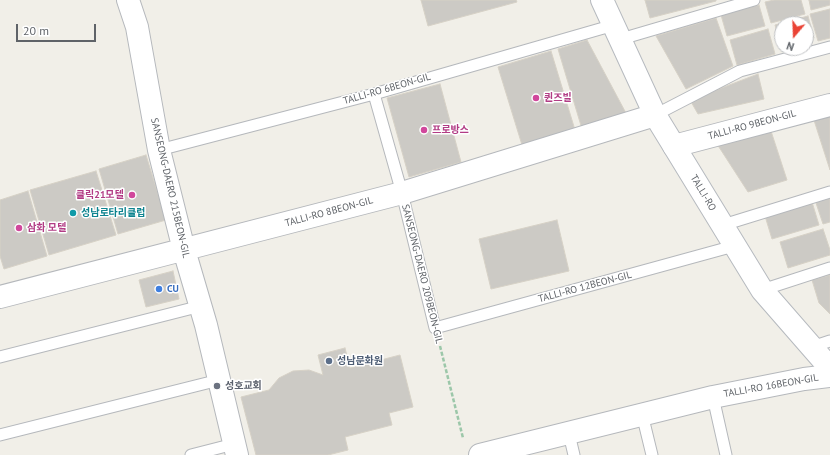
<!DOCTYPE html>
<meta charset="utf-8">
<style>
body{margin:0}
#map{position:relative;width:830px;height:455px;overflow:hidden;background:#f1efe8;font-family:"PT Sans",sans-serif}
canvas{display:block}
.north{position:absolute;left:774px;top:16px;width:40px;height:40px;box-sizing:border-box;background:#fff;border:1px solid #bfc1c3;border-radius:50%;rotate:199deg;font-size:11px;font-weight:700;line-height:16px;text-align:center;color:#5f6368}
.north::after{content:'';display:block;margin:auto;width:14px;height:18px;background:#ea4335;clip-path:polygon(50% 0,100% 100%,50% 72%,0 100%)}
.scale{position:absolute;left:16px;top:24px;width:80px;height:18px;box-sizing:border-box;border:2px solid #5f6368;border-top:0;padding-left:5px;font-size:12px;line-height:14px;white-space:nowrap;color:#5f6368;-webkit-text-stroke:3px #fff;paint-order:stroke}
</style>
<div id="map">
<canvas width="830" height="455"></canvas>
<div class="north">N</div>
<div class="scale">20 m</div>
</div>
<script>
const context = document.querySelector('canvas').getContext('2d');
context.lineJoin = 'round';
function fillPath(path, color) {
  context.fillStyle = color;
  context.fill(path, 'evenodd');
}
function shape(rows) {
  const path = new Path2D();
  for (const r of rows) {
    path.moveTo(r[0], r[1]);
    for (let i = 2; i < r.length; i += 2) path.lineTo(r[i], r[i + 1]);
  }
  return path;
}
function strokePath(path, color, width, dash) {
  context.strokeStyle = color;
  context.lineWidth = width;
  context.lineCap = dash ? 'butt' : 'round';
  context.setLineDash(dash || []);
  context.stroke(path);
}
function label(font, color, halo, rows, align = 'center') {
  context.font = font + ' "PT Sans","Noto Sans KR",sans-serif';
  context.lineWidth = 3;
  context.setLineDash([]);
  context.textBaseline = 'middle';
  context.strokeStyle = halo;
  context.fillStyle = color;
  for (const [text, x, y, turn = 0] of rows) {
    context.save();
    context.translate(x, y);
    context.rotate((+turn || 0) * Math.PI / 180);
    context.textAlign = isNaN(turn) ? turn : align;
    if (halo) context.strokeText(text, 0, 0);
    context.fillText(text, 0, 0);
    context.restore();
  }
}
const building = shape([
 [421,0,516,0,517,2,428,26,421,0],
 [645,0,716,0,716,1,650,18,645,0],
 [774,0,801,0,805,14,771,23,765,2,774,0],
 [809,0,830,0,830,5,811,10,809,0],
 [759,5,765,26,727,36,721,15,759,5],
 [830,9,830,38,818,41,810,14,830,9],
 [808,16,814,38,806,40,806,24,782,24,782,47,781,47,775,25,808,16],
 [716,18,733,66,686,89,656,36,716,18],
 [768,29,775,54,737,65,730,40,768,29],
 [587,40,627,115,582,129,558,49,587,40],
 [551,51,575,130,522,145,498,67,551,51],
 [758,74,764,99,698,114,690,100,758,74],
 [440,84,461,162,409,177,387,98,440,84],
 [830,109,830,170,812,114,830,109],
 [770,128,787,180,748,192,717,144,770,128],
 [146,155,166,220,118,234,99,169,146,155],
 [96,171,116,235,49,255,30,190,96,171],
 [28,191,47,256,4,269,0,256,0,200,28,191],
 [830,196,830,222,823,224,815,200,830,196],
 [812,202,819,225,772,239,765,216,812,202],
 [557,220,569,271,491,289,479,239,557,220],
 [823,229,830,250,830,255,788,268,780,242,823,229],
 [173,271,179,299,146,307,139,280,173,271],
 [830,275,830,314,819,303,812,280,830,275],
 [345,348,350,368,400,355,413,407,389,413,392,425,345,437,348,450,328,455,256,455,241,397,269,390,279,378,293,371,309,370,323,375,318,355,345,348]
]);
fillPath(building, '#cccac5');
strokePath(building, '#d6d1c6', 1);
const lane = shape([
 [621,39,754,0],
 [374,94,402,193,435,328,734,246],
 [655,115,740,71,830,47],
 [159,150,374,94,614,25],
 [723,225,830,192],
 [762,290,830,268],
 [812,347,830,341],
 [0,357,201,306],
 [713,397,726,455],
 [642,414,652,455],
 [569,434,574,455],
 [0,435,219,380],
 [191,455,234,444]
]);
const street = shape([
 [128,0,137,27,159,150,184,250,206,325,237,455],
 [674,146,830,105],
 [0,297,402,193,655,115],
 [480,455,713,397,804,379,830,376]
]);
const secondary = shape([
 [602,0,655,115,762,290,830,368]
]);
strokePath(lane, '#b5b8bc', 13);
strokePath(street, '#b5b8bc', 24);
strokePath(secondary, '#b6babf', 24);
strokePath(shape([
 [440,346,463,438]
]), '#9cc7a9', 2.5, [4, 2]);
strokePath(lane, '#fff', 11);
strokePath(street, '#fff', 22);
strokePath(secondary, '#fff', 22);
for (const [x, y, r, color] of [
 [536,98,4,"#d1479c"],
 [424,130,4,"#d1479c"],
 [132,195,4,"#d1479c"],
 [73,213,4,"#0f9aa8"],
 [19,228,4,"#d1479c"],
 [159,289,4,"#3f7fe0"],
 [329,361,4,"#5c6f8a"],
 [217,386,4,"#6b7280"]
]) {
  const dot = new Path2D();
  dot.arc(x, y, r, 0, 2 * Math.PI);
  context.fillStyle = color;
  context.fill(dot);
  strokePath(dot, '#fff', 1.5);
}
label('10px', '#5f6368', '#fff', [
 ["TALLI-RO 6BEON-GIL",387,89,-16],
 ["TALLI-RO 9BEON-GIL",752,125,-15],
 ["SANSEONG-DAERO 215BEON-GIL",170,188,77],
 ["TALLI-RO",703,193,59],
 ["TALLI-RO 8BEON-GIL",329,212,-15],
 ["SANSEONG-DAERO 209BEON-GIL",422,274,76],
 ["TALLI-RO 12BEON-GIL",585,287,-15],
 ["TALLI-RO 16BEON-GIL",771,386,-10]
]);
label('bold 10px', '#b23c85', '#fff', [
 ["퀸즈빌",544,98],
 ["프로방스",432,130],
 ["클릭21모텔",124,195,"right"],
 ["삼화 모텔",27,228]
], 'left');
label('bold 10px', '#0d838f', '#fff', [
 ["성남로타리클럽",81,213]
], 'left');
label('bold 10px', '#366cbe', '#fff', [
 ["CU",167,289]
], 'left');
label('bold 10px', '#4e5e75', '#fff', [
 ["성남문화원",337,361]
], 'left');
label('bold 10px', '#5b616d', '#fff', [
 ["성호교회",225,386]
], 'left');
</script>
